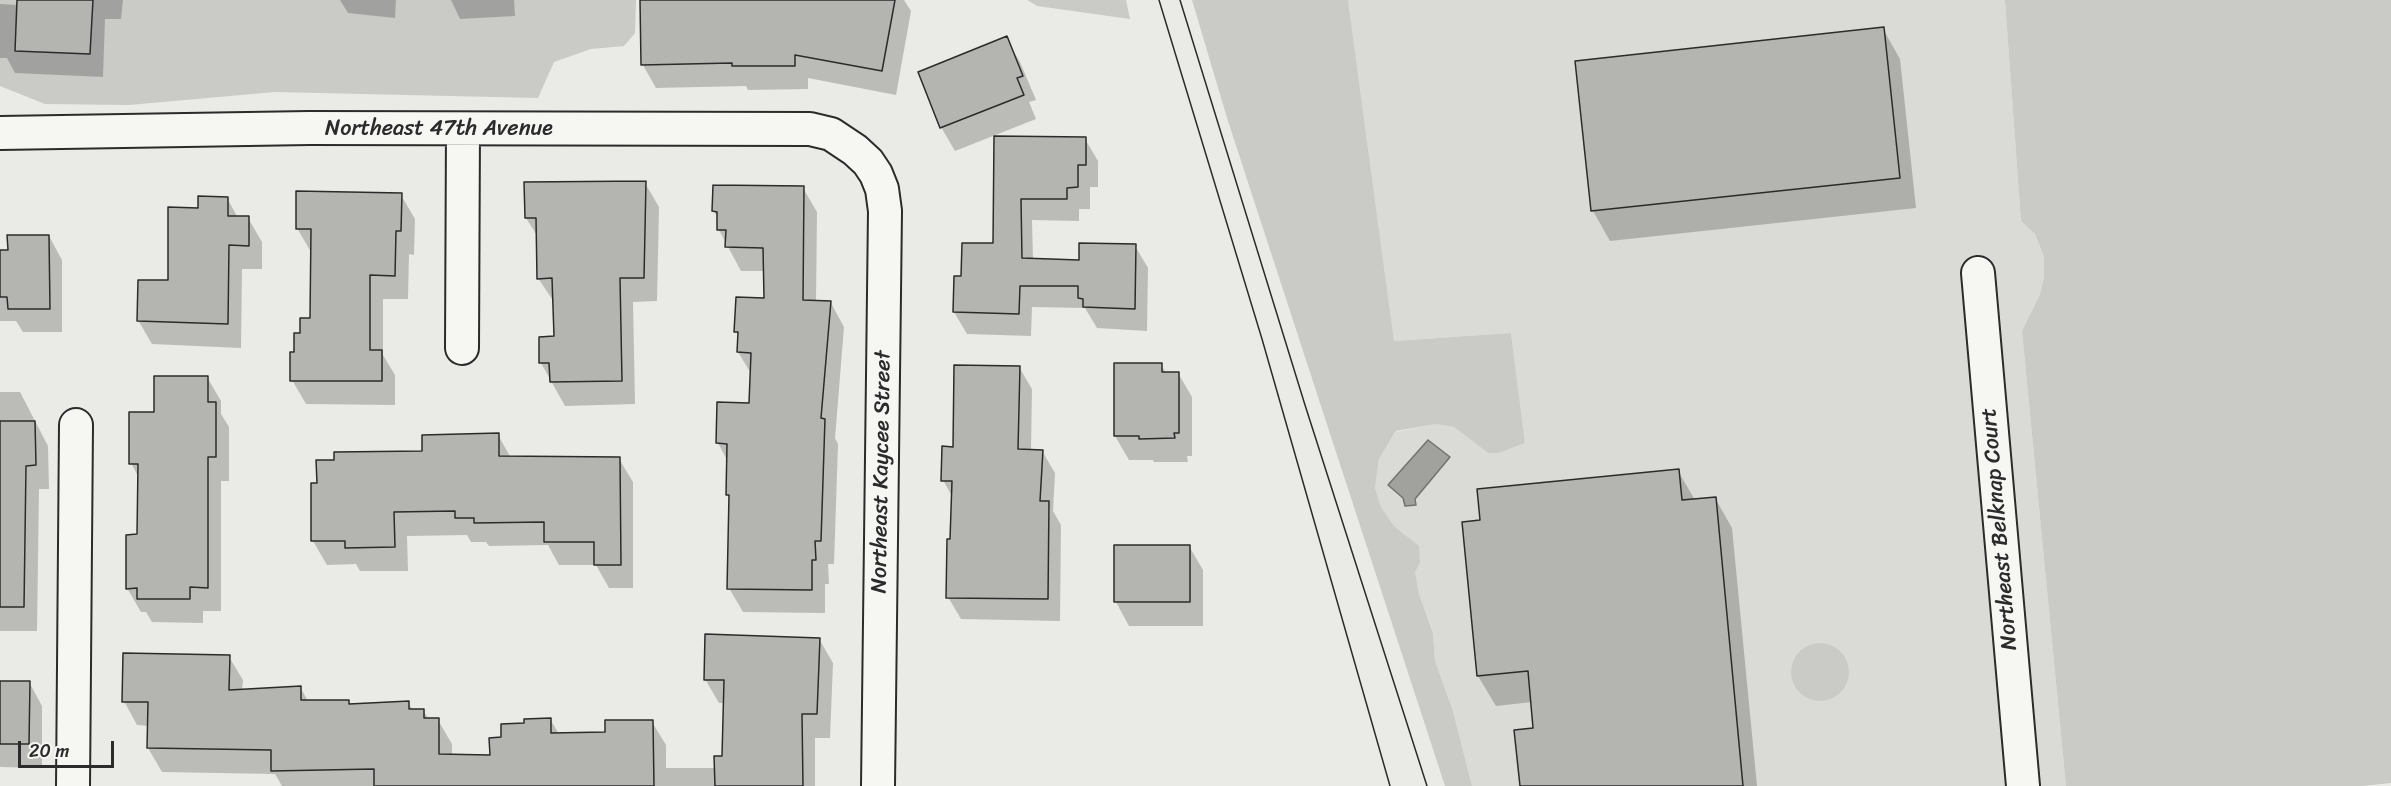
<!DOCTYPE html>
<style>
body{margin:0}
#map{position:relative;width:2391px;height:786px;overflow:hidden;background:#eaeae6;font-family:Sriracha,sans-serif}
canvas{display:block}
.scale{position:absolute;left:18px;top:741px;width:96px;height:27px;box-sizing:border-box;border:3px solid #2b2b2b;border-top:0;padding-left:8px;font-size:18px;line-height:21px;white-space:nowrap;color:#2b2b2b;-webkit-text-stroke:4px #f6f6f2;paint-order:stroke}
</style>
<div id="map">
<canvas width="2391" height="786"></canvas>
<div class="scale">20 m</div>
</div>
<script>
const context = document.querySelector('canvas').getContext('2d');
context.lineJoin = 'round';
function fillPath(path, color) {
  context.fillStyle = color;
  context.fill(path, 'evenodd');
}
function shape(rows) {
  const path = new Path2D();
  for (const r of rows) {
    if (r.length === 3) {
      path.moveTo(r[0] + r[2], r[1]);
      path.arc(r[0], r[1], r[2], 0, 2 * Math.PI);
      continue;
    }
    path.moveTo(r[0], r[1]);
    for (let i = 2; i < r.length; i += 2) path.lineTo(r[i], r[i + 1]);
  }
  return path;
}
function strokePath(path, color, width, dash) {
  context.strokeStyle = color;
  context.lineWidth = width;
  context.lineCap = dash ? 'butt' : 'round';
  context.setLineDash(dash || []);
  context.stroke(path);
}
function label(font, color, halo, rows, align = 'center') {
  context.font = font + ' Sriracha,sans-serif';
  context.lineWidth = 4.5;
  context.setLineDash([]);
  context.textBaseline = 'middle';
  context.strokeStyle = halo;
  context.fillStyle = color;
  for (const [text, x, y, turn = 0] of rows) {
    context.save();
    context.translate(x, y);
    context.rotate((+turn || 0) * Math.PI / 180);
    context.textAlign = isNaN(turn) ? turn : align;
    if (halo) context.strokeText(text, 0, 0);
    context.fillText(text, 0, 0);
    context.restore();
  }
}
fillPath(shape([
 [1348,0,2005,0,2021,221,2035,234,2044,257,2044,277,2040,294,2022,331,2066,786,1472,786,1453,711,1435,661,1433,632,1419,594,1407,536,1394,526,1381,507,1375,488,1379,459,1396,432,1436,424,1454,427,1488,453,1499,453,1525,443,1511,333,1394,341]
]), '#dadad6');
fillPath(shape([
 [0,0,636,0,635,33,624,46,591,49,554,62,538,98,275,92,129,105,45,104,0,86],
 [1027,0,1126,0,1130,19,1037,6],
 [1192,0,1348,0,1394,341,1511,333,1525,443,1499,453,1488,453,1454,427,1436,424,1396,431,1379,459,1375,488,1381,507,1394,526,1419,546,1420,562,1415,572,1419,594,1433,633,1435,661,1453,711,1472,786,1445,786,1227,118],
 [2005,0,2391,0,2391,783,2362,786,2066,786,2022,331,2040,294,2044,277,2044,257,2035,234,2021,221],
 [1820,672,29]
]), '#cacac7');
const water = shape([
 [1428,440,1450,457,1415,499,1416,505,1405,506,1403,498,1388,485,1428,440]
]);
fillPath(water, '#a1a19e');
strokePath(water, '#727270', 1.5);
fillPath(shape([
 [18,0,123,0,121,19,105,19,103,77,15,73,7,58,0,58,0,4,18,5],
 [340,0,396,0,395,18,348,13],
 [451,0,514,0,515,16,460,19],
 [642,0,904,0,911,11,896,95,808,78,808,89,748,90,746,86,656,88,643,65],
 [1883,29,1900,59,1916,208,1610,241,1593,211,1577,62],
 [1006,38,1020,62,1036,100,1029,102,1036,119,955,151,941,127],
 [995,138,1085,139,1098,161,1098,187,1090,187,1090,209,1079,209,1079,221,1032,220,1033,260,1080,261,1135,246,1148,268,1147,331,1097,328,1085,308,1032,307,1031,336,967,334,954,312,963,278,994,245],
 [645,183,659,207,657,301,633,302,635,404,565,406,541,363,555,338,554,302,538,278,538,237,526,218],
 [803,188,817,212,816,302,831,303,844,327,835,438,838,444,834,564,828,564,829,584,825,584,825,613,743,612,729,588,730,500,728,495,728,462,718,443,750,405,752,375,738,352,739,337,736,331,766,300,765,271,741,271,719,230,719,220,714,211],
 [401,195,415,219,414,255,409,254,408,299,383,299,383,355,395,375,395,405,306,404,292,380,295,353,301,335,311,320,311,252,297,228],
 [227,198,238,218,248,218,262,242,262,269,242,269,241,348,152,344,138,320,169,282,200,210],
 [49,236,62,260,62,332,23,332,16,321,0,321,0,251,9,251],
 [1161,365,1166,373,1178,373,1192,397,1192,456,1187,456,1188,462,1154,462,1153,460,1129,460,1115,436],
 [1019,367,1032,389,1031,451,1042,451,1055,473,1053,511,1061,525,1060,621,961,619,948,597,953,498,943,480,954,448],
 [207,377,221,401,221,414,229,427,229,481,221,481,221,611,203,611,203,623,152,622,146,612,141,612,127,588,139,536,139,478,131,463,155,414],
 [0,392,20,392,48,446,49,489,39,489,37,631,0,631],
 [498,435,511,458,619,459,633,482,633,588,609,588,596,565,559,565,548,545,489,546,486,542,471,542,467,535,407,536,408,571,360,571,356,564,327,565,313,541,318,484,424,453],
 [1678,471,1695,500,1715,498,1732,528,1757,786,1521,786,1535,729,1532,702,1496,706,1478,676,1464,523,1482,521],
 [1189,546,1203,570,1203,626,1129,626,1116,602,1115,547],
 [819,639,833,663,830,738,815,738,815,786,282,786,275,774,162,772,148,748,149,726,137,725,124,701,229,657,243,680,242,690,300,687,308,701,348,702,350,705,408,703,413,710,423,710,429,720,438,720,452,744,452,756,491,757,503,739,526,725,550,719,559,734,606,734,652,722,666,745,666,768,716,768,723,758,725,703,719,703,705,679],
 [0,682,29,682,42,706,42,768,0,767]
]), '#0003');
const building = shape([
 [17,0,93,0,90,54,15,51,17,0],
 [640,0,895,0,882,71,795,55,795,66,732,66,732,63,641,65,640,0],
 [1884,27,1900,178,1591,211,1575,61,1884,27],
 [1007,36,1023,76,1017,78,1024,95,940,128,918,72,1007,36],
 [994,136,1086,137,1086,165,1078,165,1078,187,1067,188,1067,199,1021,199,1022,258,1079,260,1079,243,1136,244,1135,309,1083,307,1083,299,1078,298,1078,286,1020,286,1019,314,953,312,954,276,961,276,962,243,993,243,994,136],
 [646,181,644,278,620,278,622,381,550,382,549,363,539,363,539,337,554,336,552,278,537,279,536,218,525,218,524,182,646,181],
 [713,185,804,186,803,300,831,301,821,418,825,419,821,541,815,541,816,560,812,560,812,590,727,589,729,495,726,495,727,444,716,443,717,402,749,403,751,353,737,352,738,332,734,332,736,297,764,298,763,248,725,247,726,230,717,230,717,212,712,211,713,185],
 [296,191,402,193,401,231,396,231,395,276,370,275,370,350,382,350,382,381,290,381,290,352,294,352,294,333,300,333,300,318,310,318,311,229,296,229,296,191],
 [198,196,228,197,228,216,249,216,249,246,229,245,228,324,137,321,138,280,168,280,168,207,198,208,198,196],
 [7,235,49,235,50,309,8,309,7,297,0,297,0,250,8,250,7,235],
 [1114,363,1162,363,1162,372,1179,372,1179,433,1174,433,1175,438,1139,439,1139,436,1114,436,1114,363],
 [954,365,1020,366,1018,449,1043,450,1040,501,1049,501,1048,599,946,598,947,539,950,539,952,481,941,481,942,446,953,447,954,365],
 [154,376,208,376,208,402,216,402,216,457,208,457,208,588,190,587,190,599,137,599,137,588,126,589,126,535,137,534,138,464,129,464,129,412,154,412,154,376],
 [0,421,35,421,36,465,26,466,24,607,0,607,0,421],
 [499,433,499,456,620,457,621,565,594,565,594,542,544,542,544,522,474,523,474,518,455,518,455,511,394,512,395,547,345,548,345,541,311,541,311,483,317,483,316,460,334,460,334,452,422,451,422,435,499,433],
 [1679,469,1682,500,1716,497,1743,786,1520,786,1514,730,1533,728,1528,671,1477,676,1462,522,1480,520,1477,489,1679,469],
 [1114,545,1190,545,1190,602,1114,602,1114,545],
 [705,634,820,638,817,714,802,714,803,786,715,786,714,756,722,756,724,680,704,680,705,634],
 [123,653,230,655,229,690,301,686,301,700,349,700,349,704,409,701,409,709,424,709,424,718,439,718,439,754,490,755,489,738,501,737,501,724,524,723,524,719,551,718,551,733,605,732,605,720,653,720,654,786,374,786,374,769,271,771,271,750,147,748,148,702,122,702,123,653],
 [0,681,30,681,29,744,0,744,0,681]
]);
fillPath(building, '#b4b4b1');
strokePath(building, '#2b2b2b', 1.5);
const minor = shape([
 [0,133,309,128,810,129,831,134,855,150,868,162,876,174,882,189,885,211,878,786],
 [1978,273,2023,786],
 [462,348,463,129],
 [73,786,76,425]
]);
strokePath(minor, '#2b2b2b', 36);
strokePath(minor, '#f6f6f2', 32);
strokePath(shape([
 [1159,0,1262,339,1390,786],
 [1180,0,1305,405,1427,786]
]), '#2b2b2b', 1.5);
label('22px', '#2b2b2b', '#f6f6f2', [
 ["Northeast 47th Avenue",439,129],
 ["Northeast Kaycee Street",882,472,-89],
 ["Northeast Belknap Court",2000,529,-95]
]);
</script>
